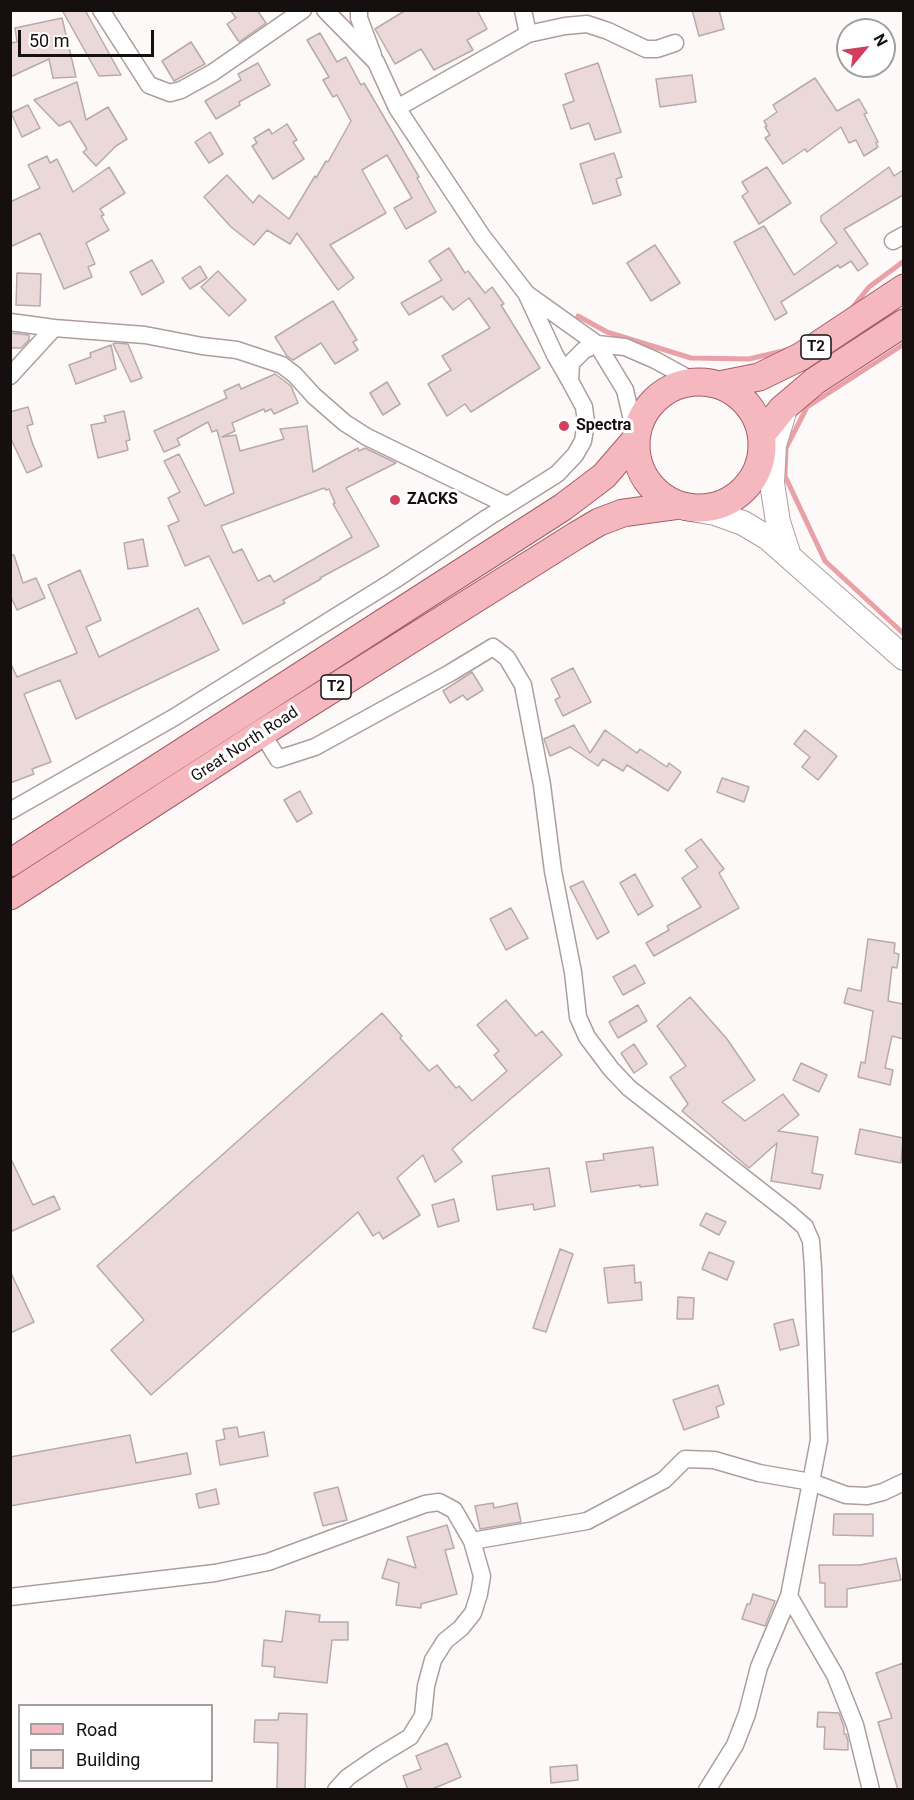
<!DOCTYPE html>
<style>
body{margin:0}
#map{position:relative;width:914px;height:1800px;overflow:hidden;background:#fdf9f9;font-family:Roboto,sans-serif}
canvas{display:block}
.frame{position:absolute;inset:0;border:12px solid #150f0f;pointer-events:none}
.legend{position:absolute;left:18px;top:1704px;width:195px;height:78px;box-sizing:border-box;background:#fff;border:2px solid #a19f9f;margin:0;padding:8px 10px;list-style:none;font-size:18px;color:#150f0f}
.legend li{display:flex;align-items:center;gap:12px;height:30px}
.legend b{width:30px;border:2px solid #a19f9f}
.north{position:absolute;left:836px;top:18px;width:60px;height:60px;box-sizing:border-box;background:#fff;border:2px solid #a19f9f;border-radius:50%;rotate:61deg;font-size:16px;font-weight:700;line-height:24px;text-align:center;color:#150f0f}
.north::after{content:'';display:block;margin:auto;width:21px;height:27px;background:#d0405c;clip-path:polygon(50% 0,100% 100%,50% 72%,0 100%)}
.scale{position:absolute;left:18px;top:30px;width:136px;height:27px;box-sizing:border-box;border:3px solid #150f0f;border-top:0;padding-left:8px;font-size:18px;line-height:21px;white-space:nowrap;color:#150f0f;-webkit-text-stroke:4px #fff;paint-order:stroke}
</style>
<div id="map">
<canvas width="914" height="1800"></canvas>
<div class="frame"></div>
<ul class="legend">
<li><b style="height:8px;background:#f6b8bf"></b>Road</li>
<li><b style="height:16px;background:#ebd9da"></b>Building</li>
</ul>
<div class="north">N</div>
<div class="scale">50 m</div>
</div>
<script>
const context = document.querySelector('canvas').getContext('2d');
context.lineJoin = 'round';
function shape(rows) {
  const path = new Path2D();
  for (const r of rows) {
    if (r.length === 3) {
      path.moveTo(r[0] + r[2], r[1]);
      path.arc(r[0], r[1], r[2], 0, 2 * Math.PI);
      continue;
    }
    path.moveTo(r[0], r[1]);
    for (let i = 2; i < r.length; i += 2) path.lineTo(r[i], r[i + 1]);
  }
  return path;
}
function strokePath(path, color, width, dash) {
  context.strokeStyle = color;
  context.lineWidth = width;
  context.lineCap = dash ? 'butt' : 'round';
  context.setLineDash(dash || []);
  context.stroke(path);
}
function fillPath(path, color) {
  context.fillStyle = color;
  context.fill(path, 'evenodd');
}
function label(font, color, halo, rows, align = 'center') {
  context.font = font + ' Roboto,sans-serif';
  context.lineWidth = 6;
  context.setLineDash([]);
  context.textBaseline = 'middle';
  context.strokeStyle = halo;
  context.fillStyle = color;
  for (const [text, x, y, turn = 0] of rows) {
    context.save();
    context.translate(x, y);
    context.rotate((+turn || 0) * Math.PI / 180);
    context.textAlign = isNaN(turn) ? turn : align;
    if (halo) context.strokeText(text, 0, 0);
    context.fillText(text, 0, 0);
    context.restore();
  }
}
strokePath(shape([
 [852,308,869,287,904,261],
 [578,316,607,332,691,358,749,359,787,350],
 [904,344,807,407,786,448,785,476,825,561,904,634]
]), '#e9a1a7', 5);
const building = shape([
 [62,10,85,10,121,75,99,76,62,10],
 [230,10,257,10,266,23,239,42,227,24,236,18,230,10],
 [406,10,477,10,487,29,467,40,473,50,434,70,421,49,395,64,375,29,406,10],
 [692,10,719,10,724,29,699,36,692,10],
 [62,18,76,77,53,78,49,59,10,77,10,43,17,42,15,28,62,18],
 [320,33,337,62,346,57,361,85,364,83,419,177,417,178,436,212,406,229,394,208,412,198,387,155,362,170,386,213,330,245,354,278,338,290,297,233,290,244,267,230,254,245,231,227,204,197,227,175,253,203,259,195,289,219,315,176,316,178,326,161,328,162,351,121,337,95,333,97,323,80,329,77,307,40,320,33],
 [191,42,205,64,174,81,162,61,191,42],
 [258,63,270,85,239,102,240,105,216,119,205,101,241,80,238,74,258,63],
 [598,63,621,132,595,140,589,123,571,129,563,105,574,101,565,74,598,63],
 [692,75,696,102,660,107,656,79,692,75],
 [815,78,837,111,859,99,867,113,864,114,878,142,876,143,878,147,864,156,856,140,849,143,841,127,807,152,805,149,783,164,765,138,770,135,765,127,767,126,764,121,777,112,773,105,815,78],
 [77,82,86,120,108,107,127,139,116,146,96,166,83,152,87,149,70,121,59,126,34,100,77,82],
 [28,105,40,128,22,137,11,113,28,105],
 [287,124,297,140,293,142,304,159,273,179,252,146,257,143,254,138,269,129,272,134,287,124],
 [210,132,223,154,209,163,195,142,210,132],
 [614,153,622,177,616,179,621,195,593,204,580,164,614,153],
 [47,156,50,163,57,159,73,192,109,167,125,193,100,209,104,215,101,216,109,230,86,243,95,264,88,267,92,277,64,289,40,233,10,247,10,202,40,188,28,165,47,156],
 [767,167,791,203,759,224,742,196,748,192,742,182,767,167],
 [889,167,894,176,903,170,903,195,844,229,868,264,858,271,851,261,840,268,838,265,781,302,787,313,775,320,734,242,764,226,794,275,837,243,821,221,821,216,889,167],
 [655,245,680,283,651,301,627,263,655,245],
 [449,248,465,273,468,271,485,293,492,287,504,304,501,305,540,368,471,412,465,404,447,416,428,384,451,370,442,356,490,328,469,298,453,310,442,296,409,315,401,303,442,280,429,261,449,248],
 [152,260,164,282,142,295,130,272,152,260],
 [200,266,207,278,190,289,182,278,200,266],
 [218,271,246,300,229,316,201,287,218,271],
 [17,273,41,274,40,306,16,305,17,273],
 [333,301,357,340,353,342,358,350,335,364,321,343,293,360,287,356,275,337,333,301],
 [10,333,29,335,29,340,21,348,10,348,10,333],
 [116,343,128,344,142,378,131,382,113,344,116,343],
 [111,345,116,369,76,384,69,365,91,357,90,353,111,345],
 [275,374,291,386,298,403,274,414,271,409,265,412,264,409,232,423,235,431,222,437,236,435,240,451,284,439,280,429,307,426,313,472,358,448,359,451,365,448,396,463,346,488,379,546,320,578,321,579,283,600,285,603,243,624,209,556,185,566,168,526,179,521,168,498,180,492,164,461,179,454,205,506,234,493,217,430,212,432,208,422,177,439,180,445,164,452,154,431,227,398,224,391,239,384,241,389,275,374],
 [324,488,326,490,329,489,335,503,333,504,352,537,274,582,270,575,258,581,242,549,233,553,221,526,324,488],
 [387,382,400,404,383,415,370,393,387,382],
 [28,407,33,424,27,426,33,445,42,466,27,473,10,437,10,412,28,407],
 [124,411,130,440,126,441,128,450,98,458,91,425,106,422,104,416,124,411],
 [143,539,148,566,128,569,124,543,143,539],
 [10,555,14,555,23,583,36,578,45,598,17,610,10,595,10,555],
 [80,570,101,620,86,627,99,657,198,608,219,650,76,719,60,680,24,694,51,762,32,769,34,774,10,783,10,662,17,677,77,653,48,585,80,570],
 [573,668,591,702,563,716,555,700,560,697,551,679,573,668],
 [472,672,483,690,467,700,463,695,450,703,443,691,472,672],
 [574,725,590,753,605,730,637,753,640,749,667,767,669,763,681,772,668,791,627,765,623,771,603,759,598,766,570,747,550,756,544,739,574,725],
 [805,730,837,756,818,780,802,767,810,757,794,744,805,730],
 [722,778,749,787,744,802,717,792,722,778],
 [300,791,312,813,297,822,284,800,300,791],
 [701,839,724,869,719,873,739,908,654,956,646,943,669,930,667,926,701,907,682,878,698,867,685,850,701,839],
 [635,874,653,906,638,915,620,883,635,874],
 [583,881,609,932,597,939,570,887,583,881],
 [511,908,528,938,506,950,490,919,511,908],
 [868,939,895,943,894,953,899,954,897,968,892,967,888,1001,903,1004,903,1039,892,1036,885,1068,893,1070,890,1085,858,1077,861,1062,865,1063,873,1011,844,1003,848,988,861,991,868,939],
 [635,965,645,983,623,995,613,977,635,965],
 [690,997,727,1039,755,1080,722,1102,745,1121,783,1094,799,1115,778,1131,818,1137,812,1173,823,1175,820,1189,771,1181,777,1143,749,1168,682,1111,688,1104,670,1077,686,1066,657,1026,690,997],
 [506,1000,536,1036,542,1031,562,1055,452,1149,462,1162,435,1182,423,1155,397,1178,420,1215,383,1239,379,1232,373,1236,358,1212,151,1395,111,1350,144,1320,97,1266,382,1013,402,1036,400,1038,429,1071,437,1065,456,1088,459,1086,472,1101,507,1071,494,1055,499,1051,477,1025,506,1000],
 [638,1005,647,1021,618,1038,609,1022,638,1005],
 [634,1044,647,1064,634,1073,621,1053,634,1044],
 [801,1063,827,1075,819,1092,793,1080,801,1063],
 [860,1129,903,1138,901,1163,855,1154,860,1129],
 [653,1147,658,1185,640,1187,640,1185,591,1192,586,1162,604,1160,603,1154,653,1147],
 [10,1157,33,1205,54,1196,60,1209,10,1232,10,1157],
 [549,1168,555,1206,534,1210,533,1204,497,1210,492,1176,549,1168],
 [454,1199,459,1221,438,1227,432,1205,454,1199],
 [706,1213,726,1222,719,1235,700,1225,706,1213],
 [560,1249,573,1254,546,1332,533,1328,560,1249],
 [709,1252,734,1262,727,1280,702,1269,709,1252],
 [634,1265,635,1283,641,1282,642,1300,608,1303,604,1268,634,1265],
 [10,1271,34,1322,10,1333,10,1271],
 [678,1297,694,1298,693,1319,677,1319,678,1297],
 [793,1319,799,1345,780,1350,774,1324,793,1319],
 [718,1385,724,1404,716,1407,719,1417,684,1430,673,1400,718,1385],
 [237,1427,239,1437,264,1432,268,1456,220,1465,216,1441,225,1439,223,1429,237,1427],
 [130,1435,136,1463,187,1453,191,1474,10,1506,10,1457,130,1435],
 [338,1487,347,1520,323,1526,314,1493,338,1487],
 [216,1489,219,1504,199,1508,196,1494,216,1489],
 [493,1503,494,1508,517,1503,521,1522,480,1529,475,1506,493,1503],
 [834,1514,873,1514,873,1536,833,1535,834,1514],
 [447,1525,454,1548,445,1550,457,1594,421,1604,421,1608,396,1605,399,1583,382,1578,388,1559,416,1568,407,1537,447,1525],
 [896,1558,901,1580,847,1589,847,1607,825,1607,825,1583,820,1583,819,1565,860,1565,896,1558],
 [753,1594,775,1601,765,1626,742,1619,747,1604,750,1604,753,1594],
 [286,1611,320,1615,319,1622,348,1622,348,1640,332,1640,327,1683,274,1677,275,1667,262,1666,264,1640,282,1642,286,1611],
 [903,1663,903,1790,898,1790,878,1722,892,1718,876,1673,903,1663],
 [818,1712,839,1713,844,1727,844,1734,846,1734,848,1741,848,1750,824,1749,825,1727,817,1727,818,1712],
 [279,1713,307,1714,305,1790,277,1790,278,1743,254,1742,255,1720,278,1720,279,1713],
 [447,1743,461,1777,430,1790,408,1790,403,1776,421,1769,416,1756,447,1743],
 [577,1765,578,1780,551,1783,550,1767,577,1765]
]);
fillPath(building, '#ebd9da');
strokePath(building, '#baa9aa', 1.5);
const minor = shape([
 [101,10,149,85,170,93,181,90,212,73,303,10],
 [325,10,376,62,397,108,482,236,526,293,555,355,570,381],
 [359,10,359,18,373,55],
 [523,10,528,34],
 [397,108,528,34,565,26,587,24,608,31,646,49,657,49,675,43],
 [893,241,904,235],
 [527,294,597,344,625,390,636,437],
 [10,322,54,328],
 [10,376,54,328,145,335,202,346,237,350,282,365,295,375,314,396,345,423,367,437,507,505],
 [262,733,278,759,315,747,450,673,493,647,507,658,523,685,542,785,553,871,573,972,578,1017,587,1037,611,1069,629,1088,789,1213,805,1227,811,1241,813,1268,819,1440,811,1482,789,1596,759,1667,747,1714,735,1745,707,1790],
 [10,811,173,718,393,581,487,518,557,474,575,455,583,441,586,422,584,407,570,381,571,363,584,350,597,344,625,347,655,360,697,383],
 [789,1596,835,1675,855,1725,871,1790],
 [10,1597,215,1573,268,1562,425,1504,439,1502,454,1510,472,1541,587,1521,664,1480,685,1459,714,1460,759,1473,811,1482,846,1495,867,1496,883,1492,904,1482],
 [336,1790,348,1777,377,1757,410,1737,423,1716,426,1686,433,1660,445,1641,461,1628,473,1613,479,1594,482,1576,472,1541]
]);
const secondary = shape([
 [786,406,774,445,772,483,778,522,789,556],
 [686,508,715,513,743,523,768,538,904,658]
]);
const primary = shape([
 [699,445,63],
 [719,385,759,377,800,357,904,288],
 [762,434,782,409,815,381,904,323],
 [10,863,563,507,604,476,636,439],
 [10,896,262,733,577,535,599,522,623,513,674,506]
]);
strokePath(minor, '#ad9d9e', 19);
strokePath(secondary, '#ad9d9e', 26);
strokePath(primary, '#a35e65', 29);
strokePath(minor, '#fff', 16);
strokePath(secondary, '#fff', 24);
strokePath(primary, '#f6b8bf', 27);
for (const [x, y, r, color] of [
 [564,426,6,"#d0405c"],
 [395,500,6,"#d0405c"]
]) {
  const dot = new Path2D();
  dot.arc(x, y, r, 0, 2 * Math.PI);
  context.fillStyle = color;
  context.fill(dot);
  strokePath(dot, '#fff', 2);
}
for (const [x, y, w] of [
 [816,347,30],
 [336,687,30]
]) {
  const box = new Path2D();
  box.roundRect(x - w / 2, y - 12, w, 24, 4.5);
  context.fillStyle = '#fff';
  context.fill(box);
  strokePath(box, '#150f0f', 1.5);
}
label('bold 15px', '#150f0f', null, [
 ["T2",816,347],
 ["T2",336,687]
]);
label('bold 16px', '#150f0f', '#fff', [
 ["Spectra",576,426],
 ["ZACKS",407,500]
], 'left');
label('16px', '#150f0f', '#fff', [
 ["Great North Road",245,745,-33]
]);
</script>
